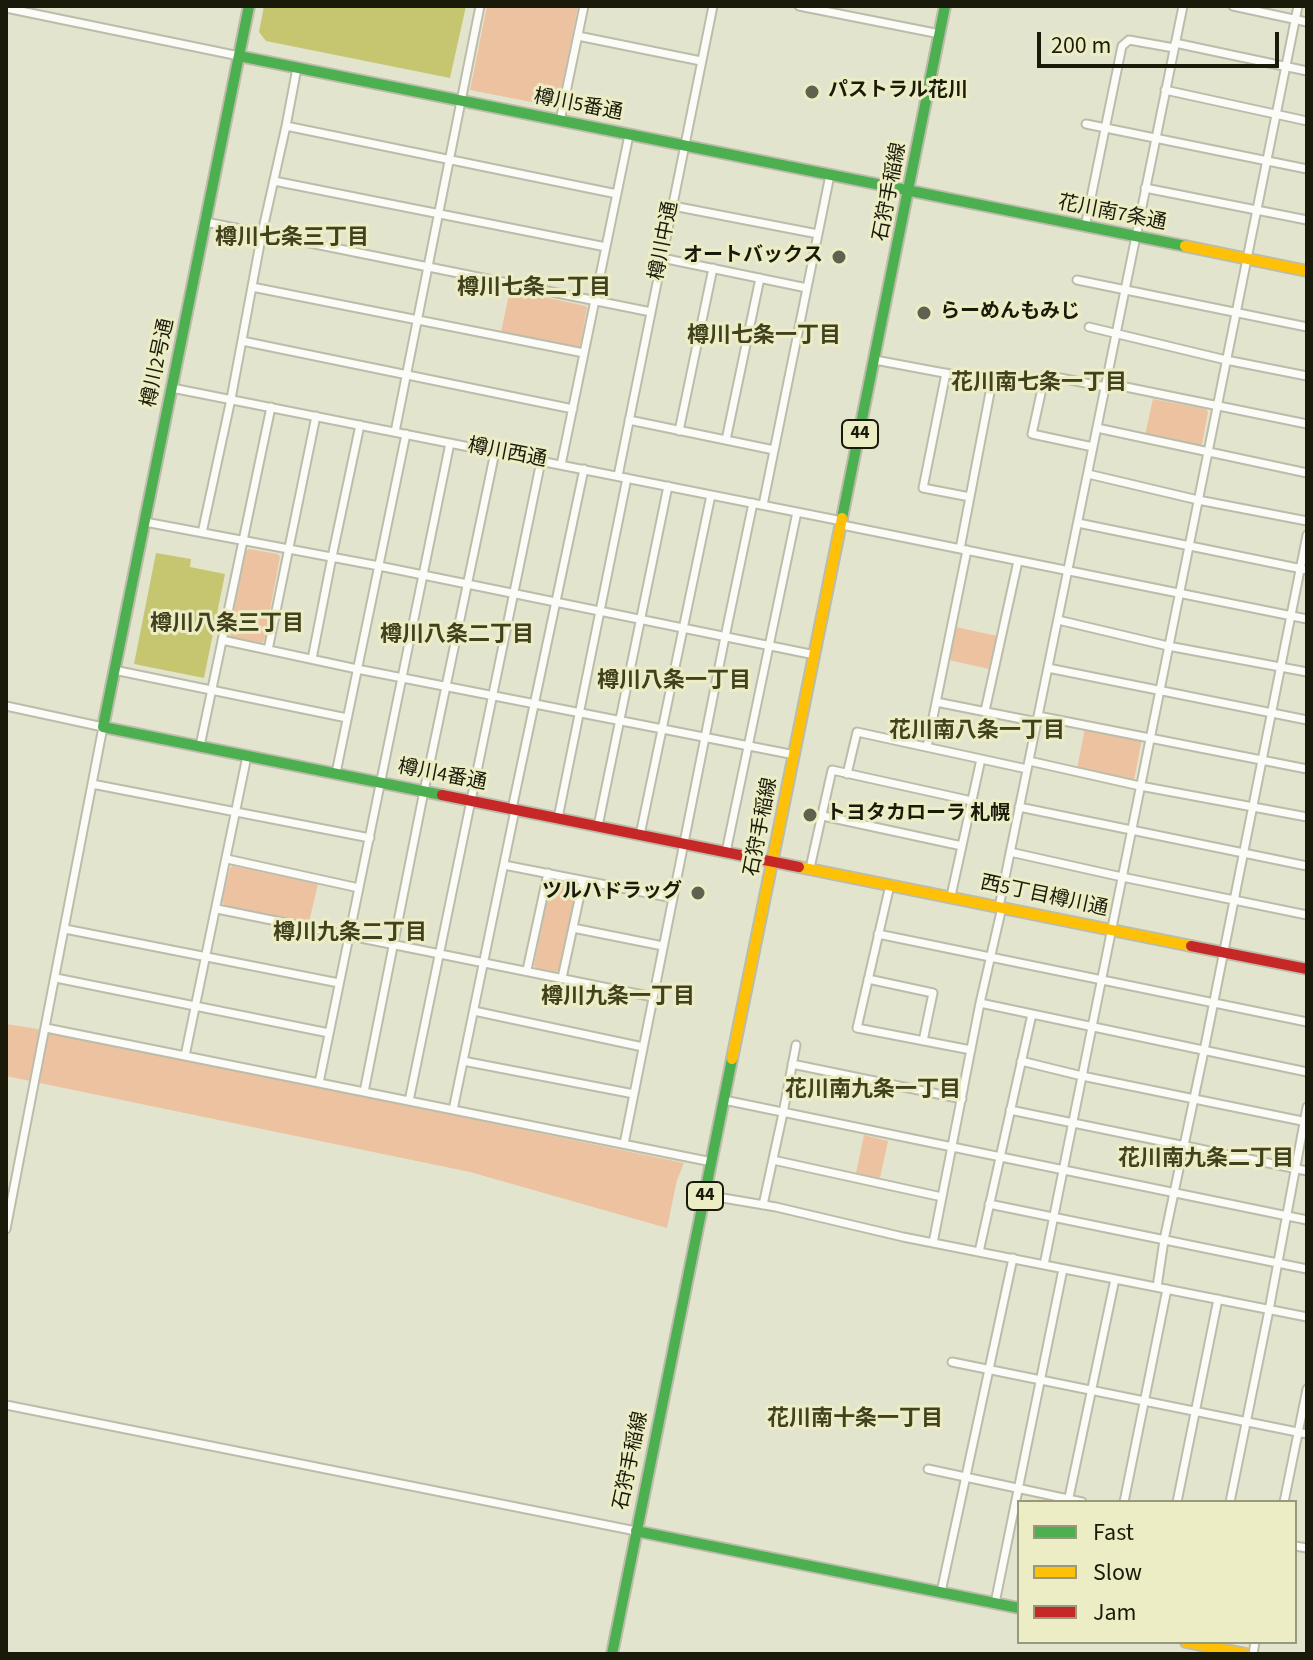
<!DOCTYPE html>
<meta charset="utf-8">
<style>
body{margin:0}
#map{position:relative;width:1313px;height:1660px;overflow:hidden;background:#e3e4cd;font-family:"Source Sans 3",sans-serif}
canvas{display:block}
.frame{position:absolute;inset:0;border:8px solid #1a1a0b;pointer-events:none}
.legend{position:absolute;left:1017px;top:1500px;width:280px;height:144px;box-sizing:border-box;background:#ecedc4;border:2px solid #98997a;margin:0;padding:10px 14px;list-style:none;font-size:24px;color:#1a1a0b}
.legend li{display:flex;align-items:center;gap:16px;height:40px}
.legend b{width:40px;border:2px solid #98997a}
.scale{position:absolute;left:1037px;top:32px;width:242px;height:36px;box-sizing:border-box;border:4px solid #1a1a0b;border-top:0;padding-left:10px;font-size:24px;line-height:28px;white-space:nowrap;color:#1a1a0b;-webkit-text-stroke:6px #ecedc4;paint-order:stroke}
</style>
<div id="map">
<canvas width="1313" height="1660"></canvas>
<div class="frame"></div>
<ul class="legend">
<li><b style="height:10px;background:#4caf50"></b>Fast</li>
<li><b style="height:10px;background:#ffc107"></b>Slow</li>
<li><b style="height:10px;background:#c62828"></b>Jam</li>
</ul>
<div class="scale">200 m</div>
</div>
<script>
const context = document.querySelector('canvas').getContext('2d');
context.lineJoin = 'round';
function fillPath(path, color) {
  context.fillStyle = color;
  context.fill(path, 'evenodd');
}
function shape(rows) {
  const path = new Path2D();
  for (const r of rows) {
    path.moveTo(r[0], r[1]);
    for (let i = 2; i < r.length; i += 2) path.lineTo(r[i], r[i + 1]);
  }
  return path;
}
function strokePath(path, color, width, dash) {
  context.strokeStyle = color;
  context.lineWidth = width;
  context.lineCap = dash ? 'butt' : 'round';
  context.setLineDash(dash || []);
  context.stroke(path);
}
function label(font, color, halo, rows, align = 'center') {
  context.font = font + ' "Source Sans 3","Noto Sans JP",sans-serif';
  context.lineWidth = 6;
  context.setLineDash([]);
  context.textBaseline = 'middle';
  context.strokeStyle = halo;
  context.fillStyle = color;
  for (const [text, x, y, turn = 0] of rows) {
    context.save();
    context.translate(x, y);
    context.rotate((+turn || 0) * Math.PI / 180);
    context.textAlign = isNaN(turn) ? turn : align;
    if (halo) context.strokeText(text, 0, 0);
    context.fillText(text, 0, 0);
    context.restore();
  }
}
fillPath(shape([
 [487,6,578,6,558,106,557,107,470,90],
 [510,290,586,306,587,308,580,346,578,347,501,332],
 [1153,399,1206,409,1208,412,1202,444,1199,445,1145,435],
 [249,549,278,554,280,557,264,641,262,643,231,637,229,634,246,551],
 [956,627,997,636,989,669,949,660],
 [1085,728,1142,739,1134,780,1077,769],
 [233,866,318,884,309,922,225,906,222,902,230,868],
 [555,880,574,884,577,888,559,970,556,972,536,968,534,965,551,882],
 [6,1024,32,1028,684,1163,677,1180,667,1228,470,1172,6,1076],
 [864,1135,888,1141,880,1178,856,1173]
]), '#ecc2a1');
fillPath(shape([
 [264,6,466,6,450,78,266,41,259,32],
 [156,553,191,559,190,567,225,574,204,678,134,664]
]), '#c6c671');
const street = shape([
 [799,6,940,34],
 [1233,6,1307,22],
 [6,8,239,56],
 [578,36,701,61],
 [1175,43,1307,71],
 [1165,90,1307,121],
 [560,121,584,6],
 [1086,124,1307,169],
 [286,126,617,194],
 [274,181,606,247],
 [1145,188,1307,220],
 [673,206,818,234],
 [206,222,651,312],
 [1085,227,1122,46,1129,40,1174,48],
 [662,258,807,288],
 [1077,280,1307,327],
 [252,287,584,353],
 [1089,327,1226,360,1307,376],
 [242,341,573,409],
 [875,360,992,382,960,549],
 [946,373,923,488,970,497],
 [1106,383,1307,424],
 [172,388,842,521],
 [629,420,774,450],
 [1097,428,1307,473],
 [679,431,713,268],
 [395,432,480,6],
 [726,440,760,278],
 [1093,447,1032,434,1045,375,1106,387],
 [561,465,629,135],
 [1088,474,1198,500,1307,521],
 [618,476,713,6],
 [763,505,830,175],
 [145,522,379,566,815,655],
 [1078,523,1307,570],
 [842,525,1307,619],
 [202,533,231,399,262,233,286,126,297,68],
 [1058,620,1168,646,1307,672],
 [222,640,357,669,795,755],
 [268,650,316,416],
 [312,659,332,557,360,425],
 [1048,668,1307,720],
 [114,670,347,718],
 [936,702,1037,722],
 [6,706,103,727,6,1229],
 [985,711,1018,561],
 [1038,716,1307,769],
 [200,746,271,407],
 [927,747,967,550],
 [1029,761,1140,786,1307,817],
 [336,773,406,434],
 [847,774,857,732,1027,769],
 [92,784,370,838],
 [1019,807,1307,866],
 [512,809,584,469],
 [823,816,962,846],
 [558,818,627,478],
 [598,826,668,486],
 [640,835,711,495],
 [726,852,797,512],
 [1010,852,1122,877,1307,915],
 [227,859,359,888],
 [504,865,673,898],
 [810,868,832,770,972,801],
 [890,885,857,1028,971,1050],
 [951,896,981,759],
 [999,907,1183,6],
 [1002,907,980,1003,1307,1072],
 [217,909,653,997],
 [573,928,663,946],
 [65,929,339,983],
 [878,934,1307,1022],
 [527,970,548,873],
 [56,978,329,1033],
 [562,978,583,881],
 [868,979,933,993,923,1041],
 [474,1011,643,1047],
 [46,1028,712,1162],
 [185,1056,247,756],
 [463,1061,634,1094],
 [1021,1061,1082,1076,1307,1122],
 [792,1064,962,1099],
 [319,1083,450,443],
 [364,1092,422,801,495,452],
 [724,1100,1307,1220],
 [409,1101,541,461],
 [453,1110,515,810],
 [1010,1110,1307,1171],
 [624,1144,725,637,753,503],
 [773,1160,942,1197],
 [705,1195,776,1207,903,1237,1307,1317],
 [989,1204,1307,1269],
 [763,1205,783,1113,796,1045],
 [933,1243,980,1003],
 [979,1252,1032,1014],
 [1044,1265,1298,6],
 [1157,1287,1164,1240,1204,1051,1307,535],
 [952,1362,1307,1434],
 [6,1405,636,1531],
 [928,1469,1082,1502],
 [1068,1502,1115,1279],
 [1124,1502,1167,1289],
 [1177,1502,1218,1299],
 [1230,1502,1269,1310,1307,1107],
 [1284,1502,1307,1389],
 [1295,1546,1307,1548],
 [941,1592,1013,1258],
 [995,1603,1063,1269],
 [1253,1654,1255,1642]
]);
const fast = shape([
 [249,6,103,727,442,795],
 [239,56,1185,246],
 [842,518,945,6],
 [636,1531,1019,1608],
 [612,1654,732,1059]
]);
const slow = shape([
 [1185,246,1307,271],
 [799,867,1191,946],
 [732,1059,842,518],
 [1186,1642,1246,1654]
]);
const jam = shape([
 [442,795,799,867],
 [1191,946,1307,969]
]);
strokePath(street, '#bbbcaa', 11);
strokePath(fast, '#bbbcaa', 14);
strokePath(slow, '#bbbcaa', 14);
strokePath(jam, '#bbbcaa', 14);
strokePath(street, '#fbfbf8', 7);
strokePath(fast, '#4caf50', 10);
strokePath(slow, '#ffc107', 10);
strokePath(jam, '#c62828', 10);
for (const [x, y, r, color] of [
 [812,92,8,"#60614f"],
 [839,257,8,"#60614f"],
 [924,313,8,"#60614f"],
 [810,815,8,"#60614f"],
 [698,893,8,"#60614f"]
]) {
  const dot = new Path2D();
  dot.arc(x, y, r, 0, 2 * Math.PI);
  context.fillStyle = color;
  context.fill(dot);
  strokePath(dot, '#ecedc4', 3);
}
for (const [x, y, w] of [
 [860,434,36],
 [705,1196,36]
]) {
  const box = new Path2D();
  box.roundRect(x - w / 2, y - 14, w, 28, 6);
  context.fillStyle = '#ecedc4';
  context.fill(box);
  strokePath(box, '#1a1a0b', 2);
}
label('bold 18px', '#1a1a0b', null, [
 ["44",860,434],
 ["44",705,1196]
]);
label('bold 20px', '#1a1a0b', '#ecedc4', [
 ["パストラル花川",828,92],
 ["オートバックス",823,257,"right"],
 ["らーめんもみじ",940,313],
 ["トヨタカローラ 札幌",826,815],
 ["ツルハドラッグ",682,893,"right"]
], 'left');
label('20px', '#1a1a0b', '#ecedc4', [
 ["樽川5番通",578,106,11],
 ["石狩手稲線",891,192,-79],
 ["花川南7条通",1112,214,11],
 ["樽川中通",665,241,-79],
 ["樽川2号通",159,363,-78],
 ["樽川西通",507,454,11],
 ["樽川4番通",442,776,11],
 ["石狩手稲線",762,827,-79],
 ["西5丁目樽川通",1044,897,12],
 ["石狩手稲線",632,1461,-78]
]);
label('bold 22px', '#41411d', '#ecedc4', [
 ["樽川七条三丁目",292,239],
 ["樽川七条二丁目",534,289],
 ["樽川七条一丁目",764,337],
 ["花川南七条一丁目",1039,384],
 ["樽川八条三丁目",227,625],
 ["樽川八条二丁目",457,636],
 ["樽川八条一丁目",674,682],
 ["花川南八条一丁目",977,732],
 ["樽川九条二丁目",350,934],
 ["樽川九条一丁目",618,998],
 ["花川南九条一丁目",873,1091],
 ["花川南九条二丁目",1206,1160],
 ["花川南十条一丁目",855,1420]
]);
</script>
